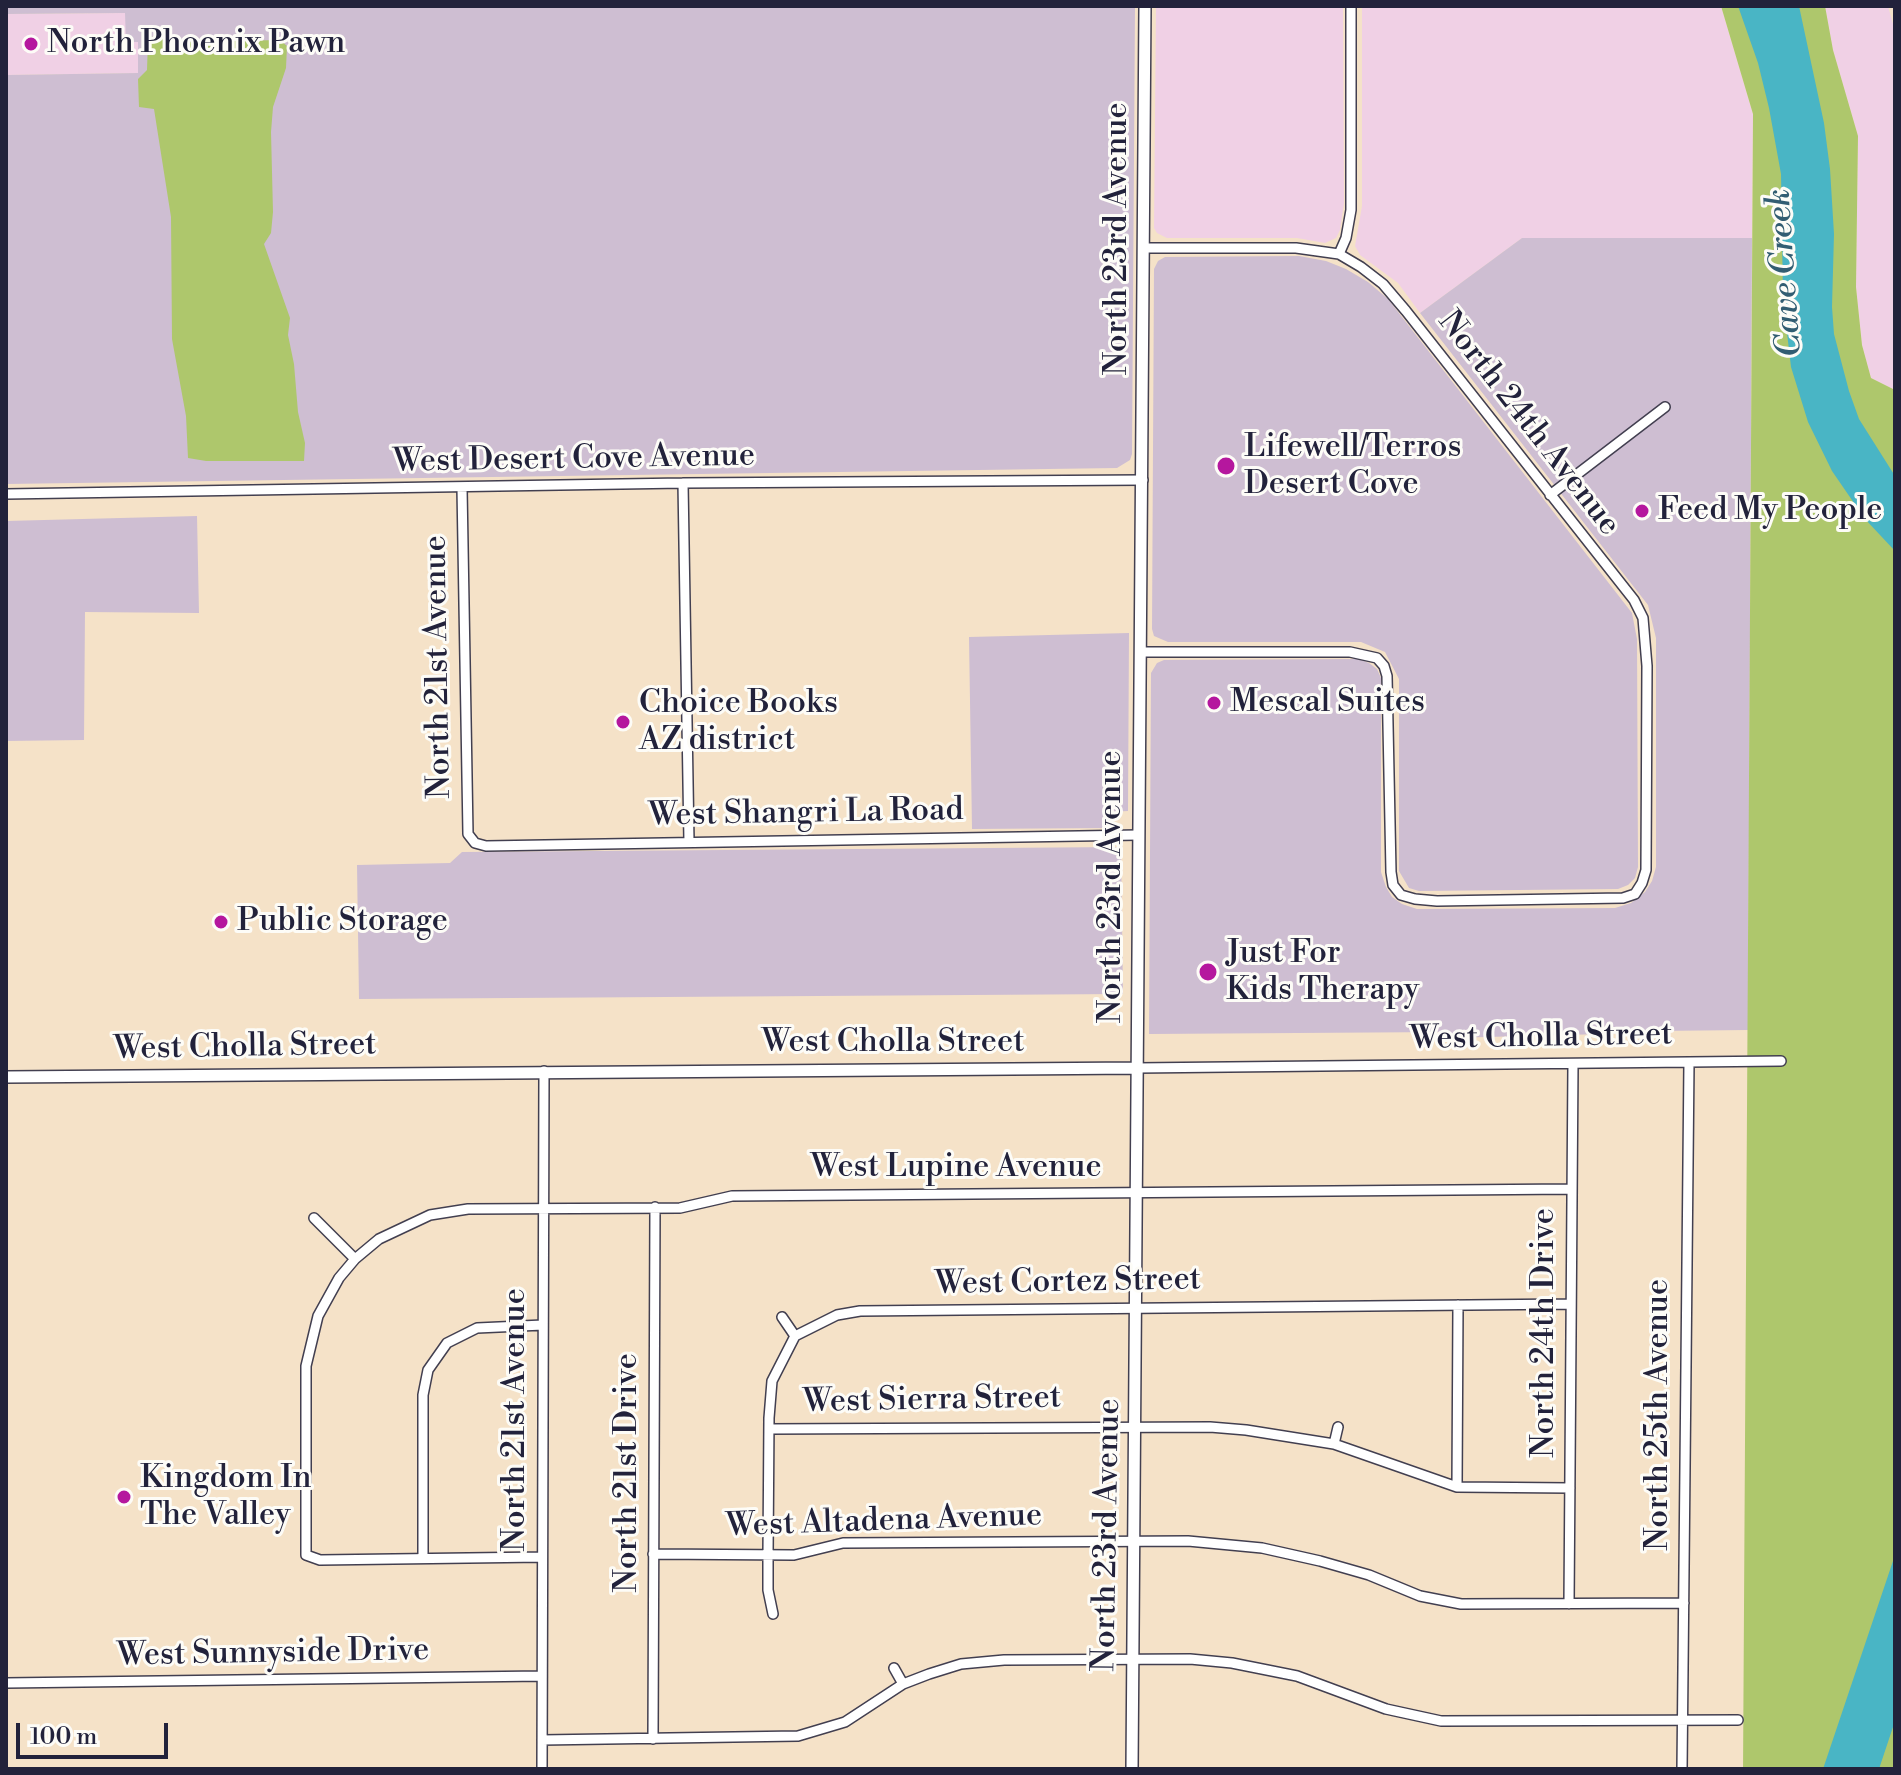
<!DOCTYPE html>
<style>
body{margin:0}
#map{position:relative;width:1901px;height:1775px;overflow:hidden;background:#f5e2c8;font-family:"Libre Bodoni",serif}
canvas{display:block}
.frame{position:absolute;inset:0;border:8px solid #22223b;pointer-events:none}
.scale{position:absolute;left:16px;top:1723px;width:152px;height:36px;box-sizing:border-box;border:4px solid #22223b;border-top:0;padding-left:10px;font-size:24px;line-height:28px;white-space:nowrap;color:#22223b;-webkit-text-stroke:6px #fdfcf7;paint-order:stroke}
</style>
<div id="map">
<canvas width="1901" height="1775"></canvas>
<div class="frame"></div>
<div class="scale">100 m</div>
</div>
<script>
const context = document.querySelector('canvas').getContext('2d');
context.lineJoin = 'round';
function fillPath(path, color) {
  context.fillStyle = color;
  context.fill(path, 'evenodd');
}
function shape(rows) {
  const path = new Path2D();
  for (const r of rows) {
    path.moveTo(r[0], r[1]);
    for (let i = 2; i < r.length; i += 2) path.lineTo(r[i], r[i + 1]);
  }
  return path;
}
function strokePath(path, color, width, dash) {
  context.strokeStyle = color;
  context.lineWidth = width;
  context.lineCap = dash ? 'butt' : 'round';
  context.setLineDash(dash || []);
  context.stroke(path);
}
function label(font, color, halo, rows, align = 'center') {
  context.font = font + ' "Libre Bodoni",serif';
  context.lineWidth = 6;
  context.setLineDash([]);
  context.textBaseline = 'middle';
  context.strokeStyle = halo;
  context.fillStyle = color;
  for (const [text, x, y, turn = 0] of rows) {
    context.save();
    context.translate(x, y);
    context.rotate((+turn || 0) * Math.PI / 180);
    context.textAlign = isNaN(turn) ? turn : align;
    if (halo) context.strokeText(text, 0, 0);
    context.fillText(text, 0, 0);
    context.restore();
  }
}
fillPath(shape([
 [1156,6,1343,6,1344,203,1340,230,1336,238,1325,243,1297,238,1167,238,1157,233,1154,228],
 [1362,6,1721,6,1753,114,1752,238,1522,238,1420,313,1398,283,1360,255,1355,246,1362,206],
 [1825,6,1888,6,1895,31,1895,393,1893,389,1871,378,1862,345,1856,287,1858,136,1833,50],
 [126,13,138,42,138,73,6,75,6,14]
]), '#f0d0e5');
fillPath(shape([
 [6,6,1135,6,1132,454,1130,460,1117,468,6,484,6,75,138,73,138,42,126,42,125,13,6,14],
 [1522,238,1752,238,1748,1030,1656,1031,1655,1035,1643,1033,1447,1038,1446,1032,1149,1034,1151,673,1157,663,1164,660,1359,659,1369,663,1377,669,1381,678,1381,872,1386,887,1392,897,1402,904,1417,909,1615,908,1631,903,1645,892,1652,881,1656,867,1656,638,1648,605,1420,313],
 [1299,256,1326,261,1346,269,1368,282,1388,299,1632,613,1637,639,1638,867,1635,878,1628,885,1618,889,1419,891,1409,888,1399,871,1399,679,1385,652,1361,642,1168,642,1154,636,1152,629,1154,269,1158,261,1165,257],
 [197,516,199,613,85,612,84,740,6,741,6,521],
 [1129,633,1128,811,1109,812,1109,828,972,829,969,637],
 [1121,847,1123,994,359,999,357,865,450,863,462,852]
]), '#cebed2');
fillPath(shape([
 [1721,6,1825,6,1833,50,1858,136,1856,287,1862,345,1871,378,1893,389,1895,393,1895,1769,1743,1769,1753,114],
 [155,35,171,36,185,42,280,40,287,46,286,68,273,107,271,132,273,212,271,233,264,244,290,318,288,335,294,364,298,412,305,443,304,461,206,461,188,458,186,416,172,339,171,217,154,109,139,107,138,79,147,70,148,40]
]), '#aec76c');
fillPath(shape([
 [1738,6,1799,6,1824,123,1830,169,1834,234,1832,307,1834,334,1849,391,1859,419,1895,476,1895,551,1865,519,1832,471,1808,422,1791,367,1783,299,1781,174,1769,108,1758,63],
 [1895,1555,1895,1721,1879,1769,1823,1769]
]), '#49b5c5');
const minor = shape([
 [1339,254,1346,238,1351,210,1351,6],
 [683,483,689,842],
 [462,488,468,834,475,843,486,846,1138,835],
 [6,494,683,483,1143,480],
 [1550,495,1665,407],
 [1140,652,1350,652,1377,658,1384,666,1387,676,1391,872,1393,885,1401,895,1415,899,1437,901,1623,898,1635,894,1642,883,1646,870,1647,666,1643,618,1634,600,1406,311,1383,284,1361,267,1339,254,1296,248,1144,248],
 [1137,1068,1781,1061],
 [314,1218,355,1259],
 [782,1317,795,1336],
 [769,1429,1210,1427,1246,1430,1334,1444,1457,1487,1570,1488],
 [1334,1444,1338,1427],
 [1457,1487,1458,1305],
 [653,1554,794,1555,843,1543,1188,1541,1262,1548,1320,1561,1369,1575,1420,1596,1461,1604,1684,1603],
 [542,1557,320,1560,306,1555,306,1366,318,1316,339,1278,355,1259,379,1239,430,1215,468,1209,680,1208,732,1196,1572,1189],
 [423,1558,423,1395,428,1370,447,1343,477,1328,543,1325],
 [1569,1604,1573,1064],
 [773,1614,768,1590,768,1555,769,1418,772,1381,795,1336,837,1315,860,1311,1571,1304],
 [894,1668,903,1684],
 [6,1683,542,1676],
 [653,1739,655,1207],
 [542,1740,798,1736,845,1722,903,1684,929,1674,961,1664,1004,1660,1190,1659,1232,1663,1297,1676,1386,1709,1441,1721,1738,1720],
 [542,1769,544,1071],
 [1682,1769,1689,1062]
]);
const tertiary = shape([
 [6,1077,1137,1068],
 [1132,1769,1145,6]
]);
strokePath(minor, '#423f50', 12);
strokePath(tertiary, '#423f50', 14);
strokePath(minor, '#fff', 9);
strokePath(tertiary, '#fff', 11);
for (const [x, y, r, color] of [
 [31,44,8,"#b5179e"],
 [1226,466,10,"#b5179e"],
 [1642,511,8,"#b5179e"],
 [1214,703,8,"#b5179e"],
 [623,722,8,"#b5179e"],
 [221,922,8,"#b5179e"],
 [1208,972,10,"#b5179e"],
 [124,1497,8,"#b5179e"]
]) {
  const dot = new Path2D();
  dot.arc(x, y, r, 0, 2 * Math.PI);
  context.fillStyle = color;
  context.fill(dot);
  strokePath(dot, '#fdfcf7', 3);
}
label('32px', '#22223b', '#fdfcf7', [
 ["North Phoenix Pawn",47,44],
 ["Lifewell/Terros",1244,448],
 ["Desert Cove",1244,485],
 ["Feed My People",1658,511],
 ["Mescal Suites",1230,703],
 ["Choice Books",639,704],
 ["AZ district",639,741],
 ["Public Storage",237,922],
 ["Just For",1226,954],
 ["Kids Therapy",1226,991],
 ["Kingdom In",140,1479],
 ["The Valley",140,1516]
], 'left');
label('32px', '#22223b', '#fdfcf7', [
 ["North 23rd Avenue",1118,239,-90],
 ["North 24th Avenue",1528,424,52],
 ["West Desert Cove Avenue",574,460,-1],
 ["North 21st Avenue",439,667,-91],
 ["West Shangri La Road",806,814,-1],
 ["North 23rd Avenue",1112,887,-90],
 ["West Cholla Street",1541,1038,-1],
 ["West Cholla Street",893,1043],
 ["West Cholla Street",245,1048,-1],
 ["West Lupine Avenue",956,1168],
 ["West Cortez Street",1068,1283,-1],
 ["North 24th Drive",1545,1333,-90],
 ["West Sierra Street",932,1401,-1],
 ["North 25th Avenue",1659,1415,-90],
 ["North 21st Avenue",516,1420,-90],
 ["North 21st Drive",628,1473,-90],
 ["West Altadena Avenue",884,1522,-2],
 ["North 23rd Avenue",1108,1535,-89],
 ["West Sunnyside Drive",273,1654,-1]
]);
label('italic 34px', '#325d72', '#fdfcf7', [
 ["Cave Creek",1786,273,-94]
]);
</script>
